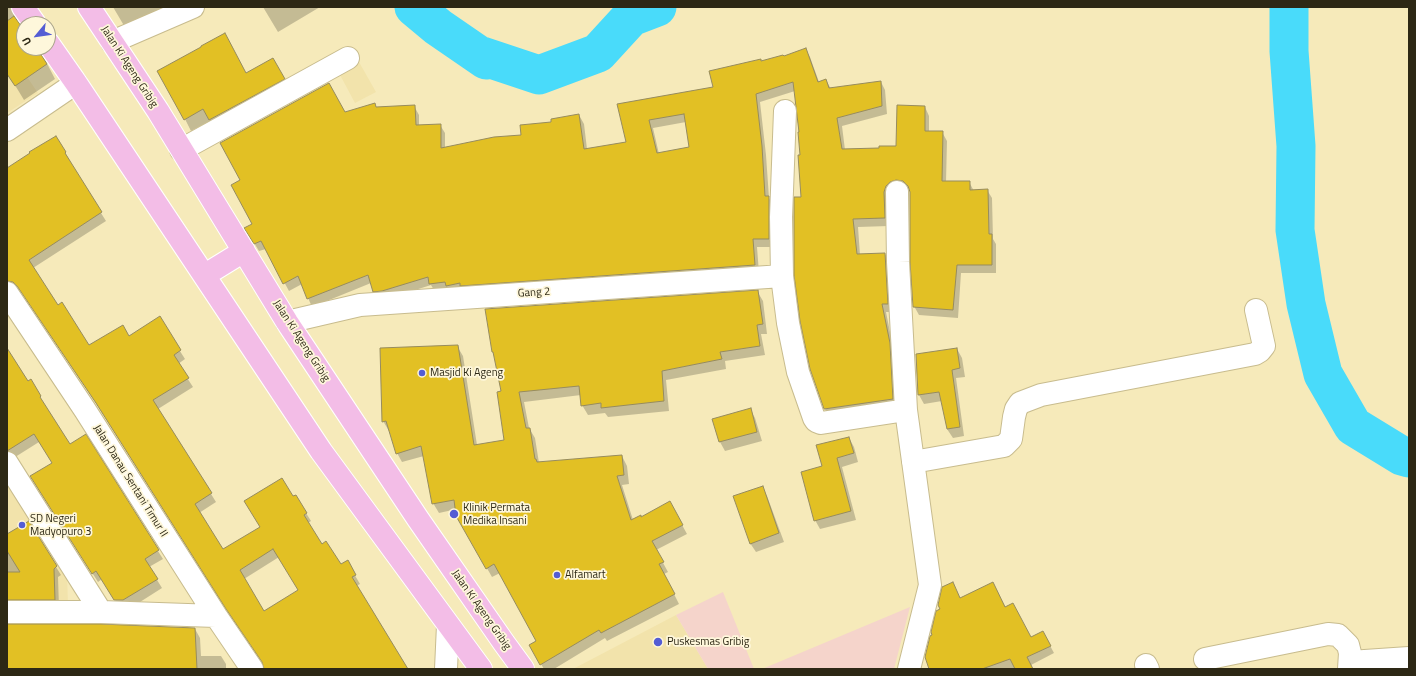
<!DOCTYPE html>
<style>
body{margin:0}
#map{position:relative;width:1416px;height:676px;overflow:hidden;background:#f6eaba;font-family:"Titillium Web",sans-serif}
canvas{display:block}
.frame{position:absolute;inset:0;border:8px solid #2d2815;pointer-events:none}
.north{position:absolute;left:16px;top:16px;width:40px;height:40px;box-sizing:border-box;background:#fef7db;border:1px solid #aaa48c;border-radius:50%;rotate:241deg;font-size:11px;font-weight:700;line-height:16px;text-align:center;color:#2d2815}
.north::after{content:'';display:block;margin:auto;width:14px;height:18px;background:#545dd4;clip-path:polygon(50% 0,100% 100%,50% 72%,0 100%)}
</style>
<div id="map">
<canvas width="1416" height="676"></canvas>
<div class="frame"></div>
<div class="north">U</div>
</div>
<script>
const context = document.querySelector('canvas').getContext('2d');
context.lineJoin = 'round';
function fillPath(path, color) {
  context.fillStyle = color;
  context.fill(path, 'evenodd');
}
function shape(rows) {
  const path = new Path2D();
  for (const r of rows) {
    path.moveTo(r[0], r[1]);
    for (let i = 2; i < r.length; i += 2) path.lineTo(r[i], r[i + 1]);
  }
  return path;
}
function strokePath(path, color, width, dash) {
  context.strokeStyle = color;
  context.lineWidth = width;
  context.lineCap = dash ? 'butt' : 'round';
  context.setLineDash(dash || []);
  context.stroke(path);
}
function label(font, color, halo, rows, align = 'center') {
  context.font = font + ' "Titillium Web",sans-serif';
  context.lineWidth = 3.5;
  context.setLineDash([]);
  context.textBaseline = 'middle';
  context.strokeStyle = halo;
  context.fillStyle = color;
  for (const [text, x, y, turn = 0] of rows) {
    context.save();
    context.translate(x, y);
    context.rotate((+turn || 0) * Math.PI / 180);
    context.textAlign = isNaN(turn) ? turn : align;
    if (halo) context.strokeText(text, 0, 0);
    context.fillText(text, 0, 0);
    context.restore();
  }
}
fillPath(shape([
 [7,47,38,93,7,113],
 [359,62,376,92,355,103,339,73],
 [7,477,67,572,68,607,7,606],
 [676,615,708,669,573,669]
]), '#f2e3ab');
fillPath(shape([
 [723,592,754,669,708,669,676,615],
 [910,607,894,669,762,669]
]), '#f5d4cb');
fillPath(shape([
 [7,7,10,7,24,32,24,48,39,48,55,79,24,100,7,72],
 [113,7,166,7,126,29],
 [263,7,320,7,278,32],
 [203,48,246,74,273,59,291,91,216,132,210,121,191,131,185,119],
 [805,49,810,57,819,82,826,80,831,89,881,82,885,90,887,114,842,126,845,150,897,147,925,107,929,116,929,132,942,132,947,141,946,182,969,182,974,191,987,190,992,198,993,239,996,244,996,273,961,273,958,318,919,315,914,306,910,191,908,189,902,188,889,226,858,227,860,255,885,254,890,262,892,312,886,312,894,352,897,407,830,417,825,409,811,368,802,198,801,156,795,91,760,102,766,155,769,198,773,206,773,247,757,247,759,273,435,292,431,285,387,299,379,300,374,291,371,283,312,307,302,284,289,291,266,249,259,251,245,228,253,224,345,113,376,108,414,106,419,115,419,126,440,125,445,133,445,148,522,136,553,123,579,115,584,124,587,149,627,143,618,104,714,87,761,62,784,57],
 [686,122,690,148,659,154,653,128],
 [56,137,70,161,69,162,106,221,33,268,57,306,89,346,129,337,159,318,185,359,178,364,193,387,158,409,216,502,199,513,222,551,261,527,293,498,306,513,311,521,308,523,322,545,341,566,347,562,360,584,356,586,407,669,265,669,264,664,102,412,24,295,19,290,7,288,7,169],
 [279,557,299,591,264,612,244,579],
 [757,291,763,301,767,334,761,334,765,355,725,361,726,369,666,380,669,411,608,417,605,413,588,415,582,405,581,395,524,402,529,428,535,438,539,463,622,456,627,466,629,484,622,485,633,520,675,512,687,534,656,550,668,572,664,574,679,604,607,641,605,638,554,669,544,669,530,646,537,641,500,573,492,577,457,516,457,509,439,513,433,503,424,456,402,462,397,453,390,430,389,431,383,421,457,346,463,356,477,445,505,441,502,392,495,357,493,352,487,310],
 [957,349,962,358,965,377,956,378,964,436,953,438,947,429,942,401,924,404,919,395,917,355],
 [7,353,14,360,28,381,69,446,85,436,163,559,149,567,162,588,129,609,120,608,102,579,98,582,36,485,53,463,39,442,12,459,7,454],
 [750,409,755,418,762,441,725,451,720,442,713,419],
 [849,438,854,447,858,462,842,467,856,520,820,529,815,520,824,467],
 [762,487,767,496,784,542,756,552,750,543],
 [28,522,61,575,58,577,59,608,7,604,7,535],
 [993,583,1006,608,1031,638,1047,640,1054,653,1031,665,1033,669,930,669,934,636,941,610,957,591,960,599],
 [7,626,195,629,200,638,201,656,221,656,226,664,226,669,7,669]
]), '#0003');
strokePath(shape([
 [414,7,438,27,486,60,482,56,539,75,598,53,631,17,657,7],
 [1289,7,1289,51,1296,146,1295,230,1306,304,1323,374,1353,426,1402,456,1409,458]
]), '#49dbfa', 39);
const building = shape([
 [14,16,24,30,24,48,37,48,47,64,15,86,7,74,7,21,14,16],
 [225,33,246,73,273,58,285,79,209,120,203,109,184,120,157,71,201,47,201,46,225,33],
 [806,48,818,82,826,79,829,88,881,81,882,106,837,118,842,149,879,148,879,146,896,146,897,105,925,106,925,131,943,131,942,181,970,181,970,190,988,189,989,234,992,234,992,265,957,265,953,310,913,307,910,262,910,192,908,186,903,181,896,180,890,182,886,186,884,192,885,218,853,219,857,254,885,253,888,304,882,304,890,343,893,399,824,409,810,369,800,321,794,275,794,197,801,197,798,155,800,155,798,132,799,132,793,82,756,94,762,146,765,196,769,196,769,239,753,239,755,265,460,286,460,283,446,286,445,282,429,284,428,277,382,291,373,292,368,275,307,299,298,276,283,284,261,241,254,244,244,228,252,224,231,185,240,180,220,143,329,83,345,112,375,103,376,107,415,105,416,125,441,124,441,148,494,137,521,135,520,125,551,122,551,119,579,114,584,149,626,142,617,104,713,87,709,71,761,59,761,61,783,55,784,56,806,48],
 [684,114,689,147,657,153,649,120,684,114],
 [56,136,66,152,65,153,102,212,29,260,58,305,62,302,89,345,123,325,129,336,160,316,181,350,174,355,189,378,153,400,212,493,195,504,223,549,260,527,244,501,282,478,293,496,296,495,307,513,304,515,322,544,326,541,341,564,348,560,356,575,352,577,408,669,264,669,262,662,226,609,96,403,17,286,13,282,7,281,7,168,30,153,29,152,56,136],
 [273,549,298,590,264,611,240,570,273,549],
 [758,290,763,324,757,325,760,346,720,352,722,359,662,371,664,401,601,408,601,403,581,406,579,386,519,392,526,428,530,428,535,459,536,459,537,462,622,455,624,475,617,476,631,520,641,515,641,517,670,501,683,525,652,541,664,562,659,564,675,594,601,633,599,630,540,665,529,645,536,641,494,564,486,569,456,516,454,500,432,504,421,446,396,454,386,421,382,422,380,348,458,345,474,445,504,440,497,392,501,391,493,352,492,352,485,309,758,290],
 [7,348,28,381,31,379,41,396,40,397,70,444,86,434,159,550,145,559,158,579,123,600,114,600,96,571,92,574,30,476,52,463,34,434,7,451,7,348],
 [957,348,960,368,952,370,960,427,947,429,939,392,918,395,916,354,957,348],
 [751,408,757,432,719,442,712,419,751,408],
 [849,437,854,453,837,458,851,511,814,521,801,472,822,466,816,445,849,437],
 [763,486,779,533,750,544,733,496,763,486],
 [29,521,57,566,54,569,55,600,7,600,7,572,20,572,7,551,7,534,29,521],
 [953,582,960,598,993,582,1005,607,1013,603,1031,637,1043,631,1051,646,1027,657,1033,669,1015,669,1010,659,982,669,929,669,925,657,930,636,932,635,931,632,936,611,940,609,938,605,942,587,953,582],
 [7,624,101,624,195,628,197,669,7,669,7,624]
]);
fillPath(building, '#e2c024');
strokePath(building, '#968b5e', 1);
const minor = shape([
 [112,42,193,7],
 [785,111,781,217,782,276,788,323,798,372,814,418,816,421,821,423,906,410],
 [7,130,76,83],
 [181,150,348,58],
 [897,192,898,262,906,410,930,585,909,669],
 [7,293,85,410,216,616,252,669],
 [287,322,360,305,782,276],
 [913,462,1004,446,1011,439,1014,417,1016,409,1020,403,1041,395,1255,354,1260,351,1264,346,1256,310],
 [7,463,101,612],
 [7,612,101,612,216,616],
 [1205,659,1328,634,1338,635,1348,645,1350,653,1349,669],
 [1350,662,1409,658],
 [1146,665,1148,669],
 [446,669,448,625]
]);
const primary = shape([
 [23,7,35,24],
 [89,7,158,111,287,322,418,519,504,643,523,669],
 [48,43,76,83,321,451,481,669],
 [205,275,244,251]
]);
strokePath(minor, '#c8bc8e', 24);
strokePath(primary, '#fff', 24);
strokePath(minor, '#fff', 22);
strokePath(primary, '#f3bde7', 22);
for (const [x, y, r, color] of [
 [422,373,4,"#545dd4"],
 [454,514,5,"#545dd4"],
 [22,525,4,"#545dd4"],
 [557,575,4,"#545dd4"],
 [658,642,5,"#545dd4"]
]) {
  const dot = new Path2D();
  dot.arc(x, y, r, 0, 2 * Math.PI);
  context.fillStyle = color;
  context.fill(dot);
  strokePath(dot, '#fef7db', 1.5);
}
label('11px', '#2d2815', '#fef7db', [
 ["Jalan Ki Ageng Gribig",129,67,57],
 ["Gang 2",534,293,-4],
 ["Jalan Ki Ageng Gribig",301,341,57],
 ["Jalan Danau Sentani Timur II",130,481,58],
 ["Jalan Ki Ageng Gribig",481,610,55]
]);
label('11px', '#2d2815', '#fef7db', [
 ["Masjid Ki Ageng",430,373],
 ["Klinik Permata",463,508],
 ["Medika Insani",463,521],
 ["SD Negeri",30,519],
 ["Madyopuro 3",30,532],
 ["Alfamart",565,575],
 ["Puskesmas Gribig",667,642]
], 'left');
</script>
